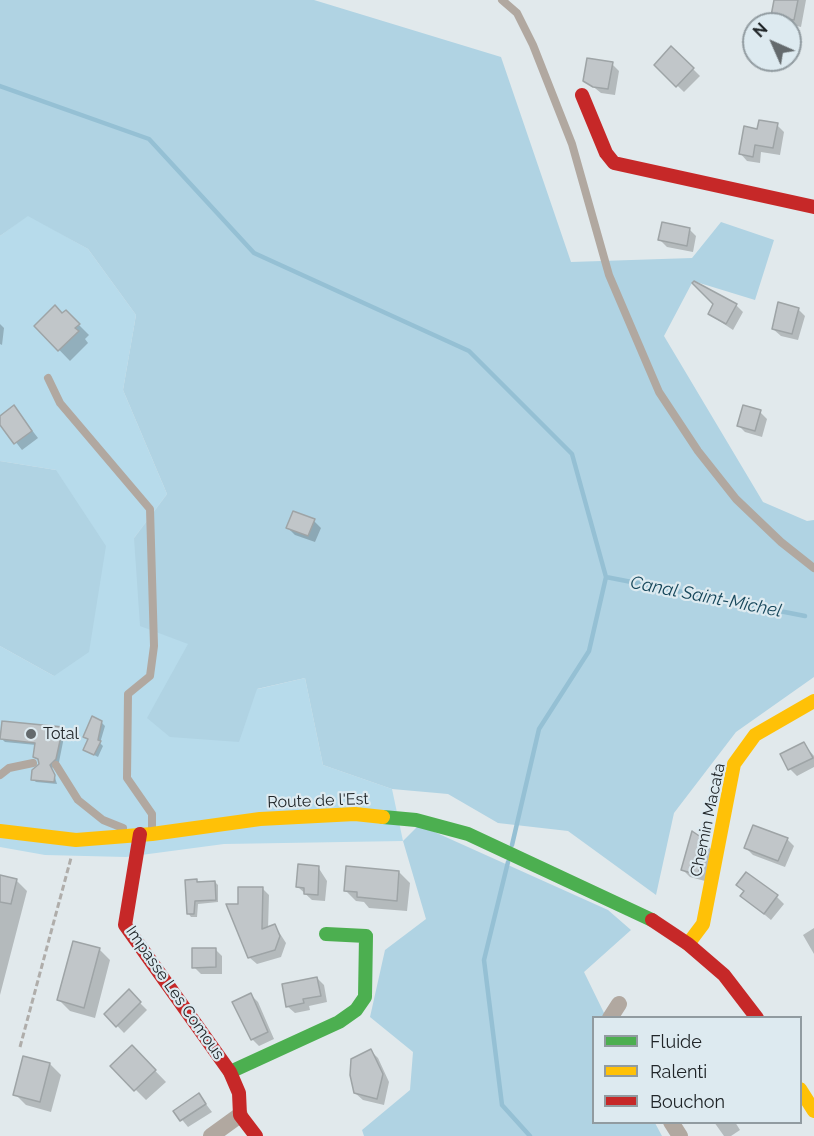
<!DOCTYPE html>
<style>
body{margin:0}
#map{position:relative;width:814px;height:1136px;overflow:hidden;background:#e1e9ec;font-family:Raleway,sans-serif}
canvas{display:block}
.legend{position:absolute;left:592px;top:1016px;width:210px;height:108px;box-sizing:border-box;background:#ddeaf0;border:2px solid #919ba0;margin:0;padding:8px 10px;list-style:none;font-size:18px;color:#202528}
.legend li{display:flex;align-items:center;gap:12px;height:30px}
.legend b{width:30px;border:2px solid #919ba0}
.north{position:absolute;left:742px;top:12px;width:60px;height:60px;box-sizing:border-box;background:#ddeaf0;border:2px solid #919ba0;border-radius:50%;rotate:315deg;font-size:16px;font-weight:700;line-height:24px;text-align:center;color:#202528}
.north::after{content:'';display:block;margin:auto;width:21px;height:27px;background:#646a6d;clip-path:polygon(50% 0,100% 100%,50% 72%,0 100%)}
</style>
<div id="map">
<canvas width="814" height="1136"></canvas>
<ul class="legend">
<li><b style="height:8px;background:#4caf50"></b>Fluide</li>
<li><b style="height:8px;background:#ffc107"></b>Ralenti</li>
<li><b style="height:8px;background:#c62828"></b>Bouchon</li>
</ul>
<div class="north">N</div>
</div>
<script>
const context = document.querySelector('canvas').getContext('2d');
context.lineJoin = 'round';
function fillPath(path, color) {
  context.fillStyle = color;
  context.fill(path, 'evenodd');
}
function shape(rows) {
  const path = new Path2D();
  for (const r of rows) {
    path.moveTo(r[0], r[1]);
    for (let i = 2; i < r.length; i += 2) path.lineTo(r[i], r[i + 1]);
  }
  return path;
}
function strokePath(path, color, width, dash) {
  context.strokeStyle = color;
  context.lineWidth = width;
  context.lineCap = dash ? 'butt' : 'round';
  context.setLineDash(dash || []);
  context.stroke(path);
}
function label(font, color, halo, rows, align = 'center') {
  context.font = font + ' Raleway,sans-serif';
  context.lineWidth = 4.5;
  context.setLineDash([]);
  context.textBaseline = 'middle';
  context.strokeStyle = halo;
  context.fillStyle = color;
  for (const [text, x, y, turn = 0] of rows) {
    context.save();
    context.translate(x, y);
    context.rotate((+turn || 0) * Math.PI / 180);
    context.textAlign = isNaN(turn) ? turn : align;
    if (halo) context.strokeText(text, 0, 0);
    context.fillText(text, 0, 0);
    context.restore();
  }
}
fillPath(shape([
 [28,215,88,249,136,315,123,390,167,494,134,538,188,643,258,689,305,678,323,765,392,789,403,841,224,844,126,857,45,855,0,847,0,646,54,676,56,470,0,461,0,236]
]), '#b7dbeb');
fillPath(shape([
 [0,0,314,0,501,57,571,262,692,258,721,222,774,240,755,300,693,281,664,336,763,502,807,521,814,520,814,677,736,732,674,813,656,895,568,831,498,823,448,794,392,789,323,765,305,678,257,689,239,742,170,737,147,718,188,644,140,626,134,538,167,494,123,390,136,315,88,249,28,216,0,236],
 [0,461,56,470,106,546,89,652,54,676,0,646],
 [419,825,608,910,631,930,584,972,606,1017,594,1018,594,1122,655,1123,662,1136,364,1136,362,1130,410,1090,413,1052,370,1017,385,950,426,919,403,841]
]), '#b0d3e3');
fillPath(shape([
 [775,0,806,0,801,27,779,22,772,15],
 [672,48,700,76,684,92,656,65],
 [612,64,619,71,615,95,601,93,585,80],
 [777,125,784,132,780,155,761,152,760,163,747,161,740,153,758,131],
 [689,229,696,236,693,252,667,247,660,240],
 [736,305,743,312,733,330,709,314],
 [798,309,805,316,798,340,781,336,773,329],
 [66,312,89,335,85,339,88,343,70,361,36,326],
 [0,324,4,328,2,345,0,344],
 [14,407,38,438,22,450,0,422,0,418],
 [760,412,767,419,762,437,745,432,738,425],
 [314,521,321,528,315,542,295,535,288,528],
 [102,723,105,726,100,743,103,746,98,757,85,750,89,740,84,736],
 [62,729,65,732,59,762,52,768,57,784,36,782,33,779,41,765,35,756,36,745,5,742,2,739],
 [804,744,814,756,814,767,797,776,790,769],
 [787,839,794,846,785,867,753,855,746,848],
 [704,842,711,849,705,881,690,877,683,870],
 [318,867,327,881,325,901,312,900,298,887],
 [399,872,410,883,407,911,369,908,364,902,356,901,345,890],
 [0,877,16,880,27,891,0,995],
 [186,881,215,882,218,885,218,902,198,904,197,917,191,917,188,913],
 [738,885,777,897,784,904,771,920,742,896,745,892],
 [262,888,269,895,268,929,275,926,286,943,281,957,257,964,250,958,228,906,240,906],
 [814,928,814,954,803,935],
 [99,949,110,960,95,1018,70,1011,59,1000],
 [215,949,222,956,222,974,201,974,194,967],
 [317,978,324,985,327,1002,309,1006,310,1010,295,1013,287,1006],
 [129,992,147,1010,124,1033,106,1014],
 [251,995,258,1002,274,1039,259,1046,252,1039],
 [132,1047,166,1082,146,1100,112,1066],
 [371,1051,378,1058,389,1082,384,1105,363,1100,355,1093],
 [50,1064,61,1075,51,1112,26,1105,15,1094],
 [199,1095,212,1112,188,1127,175,1111],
 [714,1122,735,1122,740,1130,731,1136,724,1136]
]), '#0003');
strokePath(shape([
 [0,86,149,139,254,253,469,351,572,454,606,577,589,651,539,729,512,845],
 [606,577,805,616],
 [508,862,484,960,502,1105,530,1136]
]), '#95c0d4', 4.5);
const building = shape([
 [774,0,798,0,794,20,771,16,774,0],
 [671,46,694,68,676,87,654,65,671,46],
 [587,58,613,62,608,89,593,87,583,81,587,58],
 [759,120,778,123,773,148,755,145,753,157,739,154,744,126,757,129,759,120],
 [662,222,690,228,687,246,658,240,662,222],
 [694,281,737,304,726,324,708,314,713,304,692,283,694,281],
 [778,302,799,308,792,334,772,329,778,302],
 [55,305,62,313,66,310,80,324,75,328,79,331,58,351,34,326,55,305],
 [14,405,32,431,14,444,0,425,0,416,14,405],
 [743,405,761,410,755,431,737,426,743,405],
 [293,511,315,519,308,536,286,528,293,511],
 [92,716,102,721,98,740,101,741,94,755,83,750,88,739,83,737,92,716],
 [2,721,63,727,56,759,50,765,55,775,54,782,31,780,32,770,39,764,38,759,33,757,35,743,0,739,2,721],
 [804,742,813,758,788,770,780,754,804,742],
 [753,825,788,838,778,861,744,848,753,825],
 [692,831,705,840,698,875,681,870,692,831],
 [298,864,319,866,318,895,304,894,304,888,296,887,298,864],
 [346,866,399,871,397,901,357,897,357,892,344,891,346,866],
 [746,872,778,895,764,914,740,896,744,891,736,885,746,872],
 [0,875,17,879,11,904,0,902,0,875],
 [197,879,197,882,215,881,216,900,195,901,194,914,187,914,185,880,197,879],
 [238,887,263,887,262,929,275,924,280,936,275,950,248,958,226,904,238,904,238,887],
 [73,941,100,948,84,1008,57,1000,73,941],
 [192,948,216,948,216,967,192,968,192,948],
 [317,977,321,996,303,999,304,1003,286,1007,282,984,317,977],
 [129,989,141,1002,116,1027,104,1014,129,989],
 [251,993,268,1032,251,1040,232,1002,251,993],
 [132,1045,156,1070,134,1091,110,1066,132,1045],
 [371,1049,383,1074,377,1099,354,1093,350,1075,351,1059,371,1049],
 [23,1056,50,1063,40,1102,13,1095,23,1056],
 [199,1093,206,1104,180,1121,173,1111,199,1093]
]);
fillPath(building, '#c1c6c9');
strokePath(building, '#9ea4a6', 1.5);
strokePath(shape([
 [20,1047,71,858]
]), '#afadaa', 3, [6, 3]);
strokePath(shape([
 [502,0,517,13,533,45,572,144,609,275,659,392,698,451,736,499,781,542,814,568],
 [48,378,60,403,150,509,154,646,150,676,128,694,127,778,152,814,152,833],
 [56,765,78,800,103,820,123,828],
 [0,775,9,768,33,763]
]), '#b1a8a0', 8);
strokePath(shape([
 [610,1018,619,1004],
 [671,1122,680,1136],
 [211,1136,240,1115]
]), '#b1a8a0', 16);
strokePath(shape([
 [383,817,416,820,468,834,652,920],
 [230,1072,339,1022,356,1010,365,997,366,936,326,934]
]), '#4caf50', 14);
strokePath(shape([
 [0,831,76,840,152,834,260,819,355,814,383,817],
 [688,944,703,924,734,764,755,735,814,701],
 [800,1089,814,1111]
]), '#ffc107', 14);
strokePath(shape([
 [582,95,606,153,614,163,814,207],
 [140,834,125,925,230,1072,239,1093,240,1115,256,1136],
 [652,920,688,944,724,975,757,1018]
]), '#c62828', 14);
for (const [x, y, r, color] of [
 [31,734,6,"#646a6d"]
]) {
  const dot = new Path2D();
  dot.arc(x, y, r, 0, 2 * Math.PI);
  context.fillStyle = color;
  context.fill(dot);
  strokePath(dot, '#ddeaf0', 2);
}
label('16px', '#202528', '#ddeaf0', [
 ["Total",43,734]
], 'left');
label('16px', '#202528', '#ddeaf0', [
 ["Route de l'Est",318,801,-2],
 ["Chemin Macata",708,820,-78],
 ["Impasse Les Comous",175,993,55]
]);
label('italic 18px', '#17475b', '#ddeaf0', [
 ["Canal Saint-Michel",706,597,11]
]);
</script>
